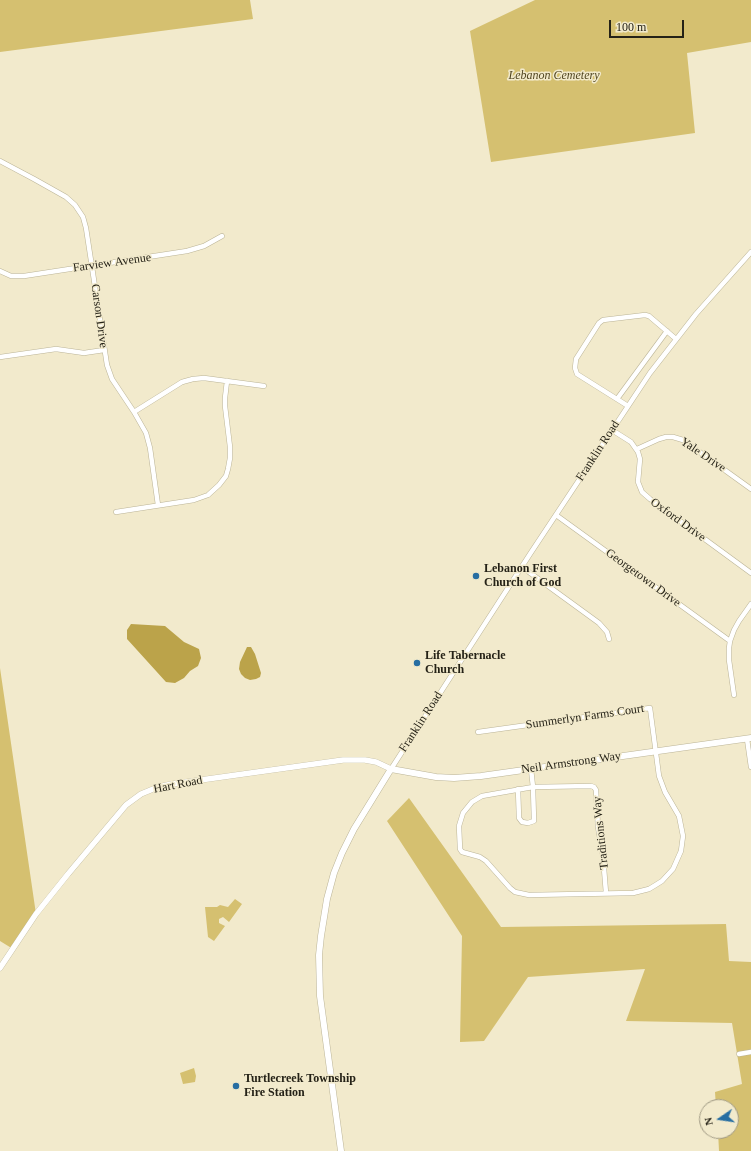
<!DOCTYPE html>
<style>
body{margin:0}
#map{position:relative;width:751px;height:1151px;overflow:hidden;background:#f2eacc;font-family:Georgia,serif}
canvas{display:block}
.north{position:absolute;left:699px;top:1099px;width:40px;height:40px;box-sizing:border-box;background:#f2eacc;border:1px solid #a09a84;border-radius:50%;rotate:257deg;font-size:11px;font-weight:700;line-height:16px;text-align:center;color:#252217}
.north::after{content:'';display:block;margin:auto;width:14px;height:18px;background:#276ea2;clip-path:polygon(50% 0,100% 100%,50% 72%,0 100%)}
.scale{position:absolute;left:609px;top:20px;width:75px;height:18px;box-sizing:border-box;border:2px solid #252217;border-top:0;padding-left:5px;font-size:12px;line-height:14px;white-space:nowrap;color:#252217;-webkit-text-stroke:3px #f2eacc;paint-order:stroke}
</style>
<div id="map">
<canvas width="751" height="1151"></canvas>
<div class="north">N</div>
<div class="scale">100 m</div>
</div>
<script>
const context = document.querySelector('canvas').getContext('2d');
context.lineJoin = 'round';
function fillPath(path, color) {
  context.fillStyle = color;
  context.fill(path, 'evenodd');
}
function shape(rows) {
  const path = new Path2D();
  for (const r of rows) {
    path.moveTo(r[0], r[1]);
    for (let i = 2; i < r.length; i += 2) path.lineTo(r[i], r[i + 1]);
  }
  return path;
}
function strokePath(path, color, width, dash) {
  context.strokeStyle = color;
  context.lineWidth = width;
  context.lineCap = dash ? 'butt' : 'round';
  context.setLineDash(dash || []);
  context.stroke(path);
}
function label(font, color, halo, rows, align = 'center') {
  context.font = font + ' Georgia,serif';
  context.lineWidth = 3;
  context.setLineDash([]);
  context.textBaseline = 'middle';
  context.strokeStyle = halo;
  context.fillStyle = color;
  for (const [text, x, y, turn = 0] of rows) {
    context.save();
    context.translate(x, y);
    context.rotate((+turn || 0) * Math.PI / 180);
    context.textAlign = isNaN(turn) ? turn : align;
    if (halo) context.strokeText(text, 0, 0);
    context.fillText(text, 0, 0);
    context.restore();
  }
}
fillPath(shape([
 [0,0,250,0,253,19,0,52],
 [535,0,751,0,751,42,687,53,695,133,491,162,470,31],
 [0,668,36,914,13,949,0,941],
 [409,798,501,927,726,924,729,961,751,962,751,1151,719,1151,718,1131,731,1131,731,1107,716,1107,715,1092,742,1084,732,1023,626,1021,645,969,528,977,484,1041,460,1042,462,936,387,821],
 [235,899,242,904,229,922,223,917,219,919,219,923,225,926,214,941,208,937,205,907,217,907,220,905,228,907],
 [194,1068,196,1076,195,1082,183,1084,180,1073]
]), '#d5c070');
fillPath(shape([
 [131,624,165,626,184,642,199,649,201,658,198,666,190,671,184,678,175,683,166,682,127,639,127,630],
 [247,647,251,647,255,654,261,673,260,677,256,679,250,680,245,678,241,674,239,669,240,662]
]), '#bba34a');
const minor = shape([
 [0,161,34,179,66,197,75,205,83,217,86,228,107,365,112,379,134,412,146,433,150,448,158,505],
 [0,271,11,276,24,276,187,251,204,246,222,236],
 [0,357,56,349,84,353,104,350],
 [617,399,667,331],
 [628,406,577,374,575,368,576,359,599,323,603,320,645,315,649,316,676,339],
 [134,412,182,382,193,379,204,378,264,386],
 [612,430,631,442,638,452,640,459,638,482,642,492,650,499,751,573],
 [637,449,659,439,666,437,673,437,683,440,751,489],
 [116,512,194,500,208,495,219,485,226,476,228,469,230,458,230,447,225,406,225,398,227,381],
 [556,515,730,641],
 [522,567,599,623,607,632,609,639],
 [734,695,729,660,729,648,730,641,734,630,739,621,751,604],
 [478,732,650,708,659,776,665,792,679,816,683,836,681,851,673,869,662,881,654,886,649,889,633,893,529,895,515,892,510,888,486,861,480,857,462,852,460,849,459,826,463,813,472,802,482,796,533,787,531,769],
 [747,739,751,767],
 [391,769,530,554,650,373,696,314,751,252],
 [518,789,519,818,522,822,528,823,534,821,533,787,591,786,594,787,596,790,598,827,603,856,606,893],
 [739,1054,751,1052]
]);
const tertiary = shape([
 [0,968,36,914,68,874,126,805,141,794,158,787,172,784,343,760,365,760,376,762,391,769]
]);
const secondary = shape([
 [341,1151,320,996,319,955,321,936,327,899,334,873,342,853,354,829,391,769,436,777,454,778,481,776,751,738]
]);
strokePath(minor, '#bbb497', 5.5);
strokePath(tertiary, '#bbb497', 6);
strokePath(secondary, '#bbb497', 7);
strokePath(minor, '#fff', 4.5);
strokePath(tertiary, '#fff', 5.5);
strokePath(secondary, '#fff', 6);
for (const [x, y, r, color] of [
 [476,576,4,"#276ea2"],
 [417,663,4,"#276ea2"],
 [236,1086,4,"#276ea2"]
]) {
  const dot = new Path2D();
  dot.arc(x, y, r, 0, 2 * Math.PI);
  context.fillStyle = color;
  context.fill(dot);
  strokePath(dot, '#f2eacc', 1.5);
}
label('italic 12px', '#50451f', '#f2eacc', [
 ["Lebanon Cemetery",554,76]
]);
label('12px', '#252217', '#f2eacc', [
 ["Farview Avenue",112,263,-8],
 ["Carson Drive",99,316,82],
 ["Franklin Road",598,451,-57],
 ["Yale Drive",703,455,34],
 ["Oxford Drive",678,520,36],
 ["Georgetown Drive",643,578,36],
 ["Summerlyn Farms Court",585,717,-8],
 ["Franklin Road",421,722,-57],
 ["Neil Armstrong Way",571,763,-8],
 ["Hart Road",178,785,-11],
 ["Traditions Way",601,833,-96]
]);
label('bold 12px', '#252217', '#f2eacc', [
 ["Lebanon First",484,569],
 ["Church of God",484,583],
 ["Life Tabernacle",425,656],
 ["Church",425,670],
 ["Turtlecreek Township",244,1079],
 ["Fire Station",244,1093]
], 'left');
</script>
